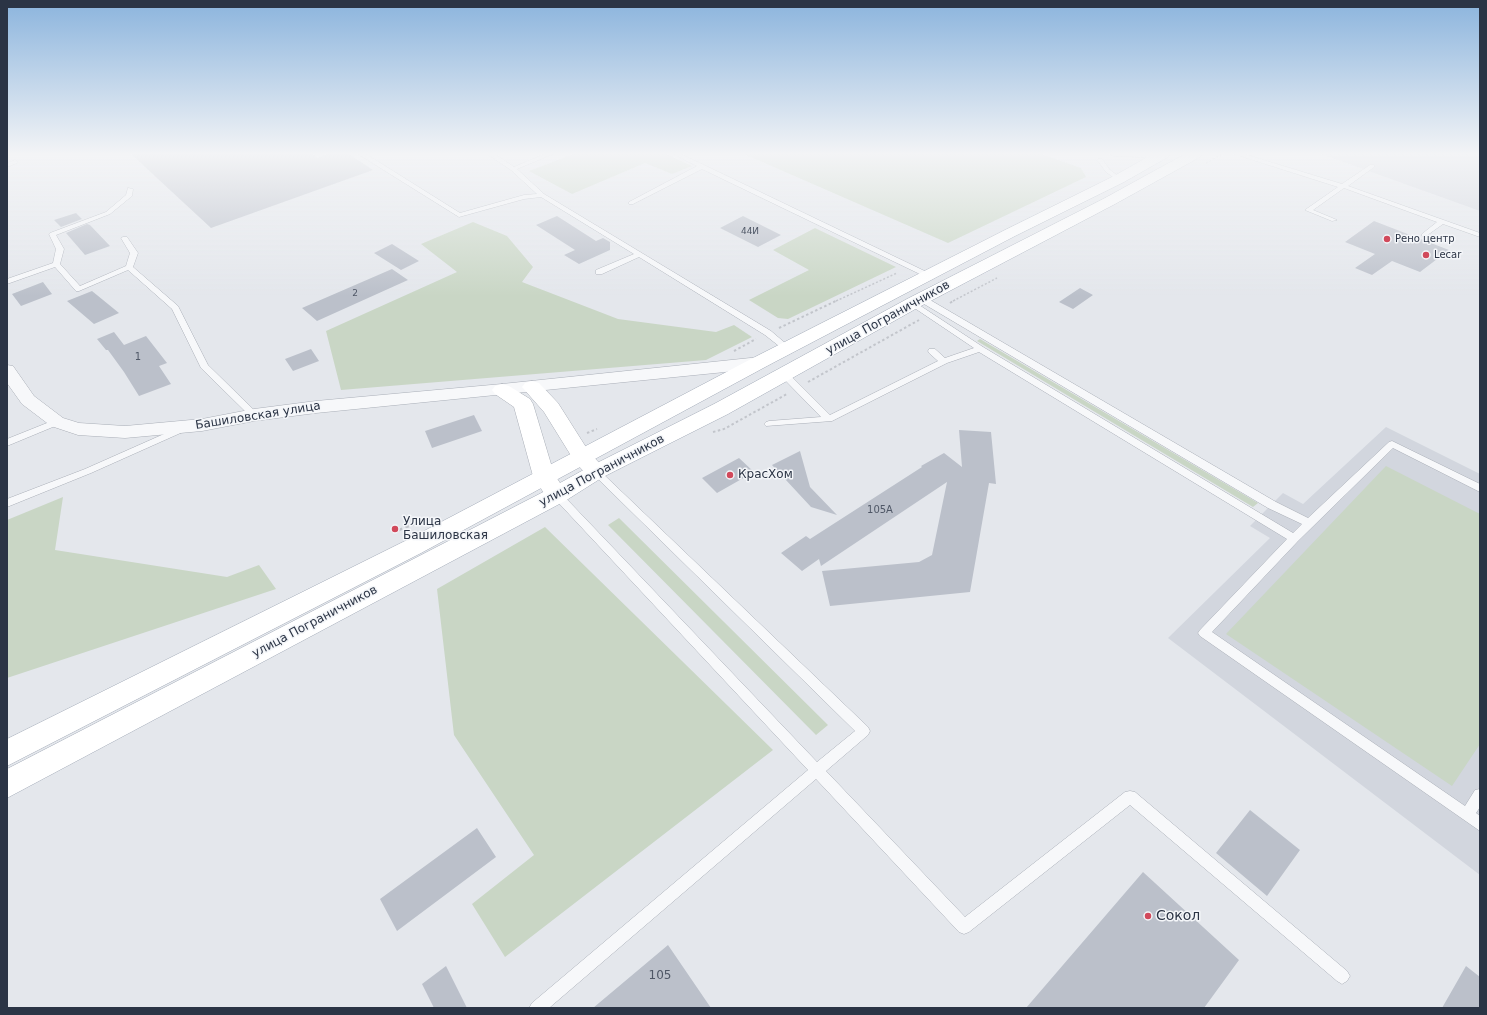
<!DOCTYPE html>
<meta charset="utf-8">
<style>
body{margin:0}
#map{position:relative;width:1487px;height:1015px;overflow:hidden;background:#e4e7ec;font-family:"DejaVu Sans",sans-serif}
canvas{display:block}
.frame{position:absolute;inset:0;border:8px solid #2b3445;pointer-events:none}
</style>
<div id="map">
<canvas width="1487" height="1015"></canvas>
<div class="frame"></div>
</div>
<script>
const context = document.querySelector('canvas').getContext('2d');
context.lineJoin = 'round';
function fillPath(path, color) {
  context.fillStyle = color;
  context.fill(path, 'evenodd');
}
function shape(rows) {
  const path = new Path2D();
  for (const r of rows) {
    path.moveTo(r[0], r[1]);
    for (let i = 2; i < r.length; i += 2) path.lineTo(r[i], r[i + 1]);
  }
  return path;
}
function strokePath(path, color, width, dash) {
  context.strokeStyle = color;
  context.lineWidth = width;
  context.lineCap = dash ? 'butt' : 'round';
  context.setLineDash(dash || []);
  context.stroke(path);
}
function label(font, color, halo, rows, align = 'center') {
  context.font = font + ' "DejaVu Sans",sans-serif';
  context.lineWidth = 3;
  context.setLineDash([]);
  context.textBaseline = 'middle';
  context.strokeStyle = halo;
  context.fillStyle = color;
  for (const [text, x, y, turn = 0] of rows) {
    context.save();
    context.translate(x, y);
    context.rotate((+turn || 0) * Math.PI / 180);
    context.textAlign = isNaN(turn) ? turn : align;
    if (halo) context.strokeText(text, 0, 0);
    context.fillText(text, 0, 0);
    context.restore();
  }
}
fillPath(shape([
 [1321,154,1480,154,1480,211],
 [1386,427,1480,474,1480,875,1168,638,1270,538,1250,526,1283,493,1303,504]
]), '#d2d6de');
fillPath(shape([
 [573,154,666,154,692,166,672,174,645,163,572,194,529,171],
 [744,154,1042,154,1081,168,1086,177,948,243],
 [473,222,507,236,533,267,522,282,618,319,716,332,734,325,752,337,706,360,341,390,326,331,457,272,421,244],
 [815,228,896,267,788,319,778,318,749,300,809,270,773,250],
 [980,339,1258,503,1253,507,977,341],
 [1386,466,1480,514,1480,744,1452,786,1226,634],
 [63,497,55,550,227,577,259,565,276,589,7,678,7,520],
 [619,518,828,725,816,735,608,525],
 [545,527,773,750,505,957,472,904,534,855,454,735,437,589]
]), '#c9d6c5');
fillPath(shape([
 [131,154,313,154,317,158,327,154,349,154,373,170,211,228],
 [76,213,82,219,61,227,54,220],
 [557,216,596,241,603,238,610,242,610,250,579,264,564,255,575,250,536,225],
 [743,216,781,235,758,247,720,228],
 [1374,221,1449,250,1420,272,1392,261,1372,275,1355,268,1375,254,1345,242],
 [87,224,90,225,110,246,85,255,66,233],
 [392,244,419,261,401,270,374,253],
 [392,269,408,280,317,321,302,308],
 [43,282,52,294,21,306,12,294],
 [1080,288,1093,295,1073,309,1059,302],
 [92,291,119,313,94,324,67,301],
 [114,332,124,345,146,336,167,363,159,366,171,384,139,396,124,372,108,350,106,350,97,339],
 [311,349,319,361,293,371,285,359],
 [474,415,482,431,432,448,425,431],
 [959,430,991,432,996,484,989,483,970,592,830,606,822,571,919,562,932,555,947,482,821,566,819,559,802,571,781,553,806,536,810,539,922,467,921,466,944,453,962,467],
 [800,451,810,487,837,515,811,507,772,465],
 [739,458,754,472,717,493,702,478],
 [1250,810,1300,850,1267,896,1216,853],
 [477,828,496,857,397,931,380,899],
 [1143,872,1239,960,1204,1008,1026,1008],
 [668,945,711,1008,593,1008],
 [446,966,467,1008,434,1008,422,984],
 [1466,966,1480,977,1480,1008,1442,1008]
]), '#bbc0ca');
const lane = shape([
 [358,154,366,154,460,213,524,195,537,194,511,170,487,154,495,154,514,167,544,154,553,154,517,169,544,194,771,331,791,348,787,351,784,350,765,335,639,257,602,274,596,274,596,270,634,254,541,197,524,199,459,217,358,154],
 [673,154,681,154,704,165,933,275,932,277,926,277,702,169,633,204,629,204,629,202,697,166,673,154],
 [1110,154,1159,154,1162,156,1159,158,1113,156,1110,154],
 [1234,154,1244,154,1342,184,1370,165,1374,165,1374,167,1348,186,1480,233,1480,237,1443,224,1426,236,1422,236,1422,234,1437,222,1344,188,1313,210,1337,220,1332,221,1305,210,1338,187,1234,154],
 [1098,159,1102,159,1110,170,1121,178,1121,180,1117,180,1106,172,1097,160,1098,159],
 [15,160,17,161,17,163,7,167,7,163,15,160],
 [128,188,133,189,132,196,110,214,56,235,64,249,60,264,80,286,126,266,130,253,121,238,123,237,127,237,138,253,133,267,178,306,208,365,257,413,258,415,257,417,251,417,201,368,172,309,128,270,79,291,76,291,55,267,7,284,7,279,53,263,56,249,49,234,50,233,106,212,126,195,128,188],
 [919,297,925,297,1276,502,1308,518,1389,442,1392,441,1480,484,1480,492,1393,448,1298,541,1212,632,1465,806,1475,790,1480,789,1480,807,1476,813,1480,816,1480,831,1200,636,1198,633,1200,630,1287,539,979,352,947,363,832,421,766,426,764,424,766,422,769,421,821,417,781,376,780,374,781,372,787,372,830,415,938,361,929,353,928,351,929,349,935,349,945,358,974,348,910,305,910,301,913,301,983,347,1293,533,1302,524,1268,508,919,301,919,297],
 [57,419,60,420,62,422,60,424,7,446,7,439,57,419],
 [182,426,185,427,187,429,185,431,91,473,7,507,7,499,85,469,182,426],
 [596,469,599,470,868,727,870,731,868,735,826,771,965,917,1125,792,1130,791,1135,792,1347,971,1350,976,1347,981,1342,984,1337,981,1130,805,969,932,964,934,959,932,816,779,549,1008,529,1008,532,1003,808,770,554,498,552,495,554,492,560,492,817,762,855,731,593,474,591,472,596,469]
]);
const street = shape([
 [760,357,766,358,768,362,766,366,725,372,316,413,254,421,202,431,125,438,78,435,51,426,22,404,7,383,7,365,13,366,34,396,63,418,79,423,125,426,202,419,254,409,316,401,502,384,760,357]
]);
const secondary = shape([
 [532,381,539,383,558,403,589,452,603,467,607,472,603,477,596,480,589,477,575,462,544,412,522,387,525,383,532,381],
 [502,384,509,386,530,399,533,404,554,474,568,495,565,501,557,503,549,501,533,476,514,407,495,394,492,390,495,386,502,384]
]);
const primary = shape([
 [1153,154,1170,154,1168,157,1124,182,1015,236,767,366,421,553,7,766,7,739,405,541,753,358,1005,230,1114,176,1153,154],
 [1185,154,1202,154,1200,157,1115,204,919,307,728,414,603,477,565,501,7,798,7,769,549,489,589,467,714,404,907,299,1105,198,1185,154]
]);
strokePath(lane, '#a9aeb7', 1);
strokePath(street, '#a9aeb7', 1);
strokePath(secondary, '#a9aeb7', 1);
strokePath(primary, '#a3abb8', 1);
strokePath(shape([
 [1206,163,1223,154],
 [836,301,897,273],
 [953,301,997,278]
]), '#c2c5cb', 1.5, [2, 2]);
strokePath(shape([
 [950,303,955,300],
 [779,328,838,300],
 [734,351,756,339],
 [808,382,919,320],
 [713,432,724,429,787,394],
 [587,433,597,429]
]), '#c2c5cb', 2, [2.5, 2.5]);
strokePath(shape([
 [399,530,426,519]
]), '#c2c5cb', 2.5, [3.5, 3.5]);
fillPath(lane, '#f7f8fa');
fillPath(street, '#f7f8fa');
fillPath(secondary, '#fff');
fillPath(primary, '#fff');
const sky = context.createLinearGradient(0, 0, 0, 296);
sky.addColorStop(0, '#8bb4dd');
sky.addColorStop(0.52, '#f3f4f6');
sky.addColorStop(1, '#f3f4f600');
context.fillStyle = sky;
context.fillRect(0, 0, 1487, 296);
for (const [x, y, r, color] of [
 [1387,239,4,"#d1495b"],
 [1426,255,4,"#d1495b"],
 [730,475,4,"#d1495b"],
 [395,529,4,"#d1495b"],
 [1148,916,4,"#d1495b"]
]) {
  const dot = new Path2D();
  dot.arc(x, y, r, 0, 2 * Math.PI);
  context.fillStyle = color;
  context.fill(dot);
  strokePath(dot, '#f4f6f9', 1.5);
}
label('9px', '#4f5766', null, [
 ["44И",750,232],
 ["2",355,294]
]);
label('10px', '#2b3445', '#f4f6f9', [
 ["Рено центр",1395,239],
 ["Lecar",1434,255]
], 'left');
label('10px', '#4f5766', null, [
 ["1",138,357],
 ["105А",880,510]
]);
label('12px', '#2b3445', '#f4f6f9', [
 ["улица Пограничников",888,318,-29],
 ["Башиловская улица",258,416,-9],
 ["улица Пограничников",602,471,-28],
 ["улица Пограничников",315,622,-28]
]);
label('12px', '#2b3445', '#f4f6f9', [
 ["КрасХом",738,475],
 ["Улица",403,522],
 ["Башиловская",403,536]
], 'left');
label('12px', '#4f5766', null, [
 ["105",660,976]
]);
label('14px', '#2b3445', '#f4f6f9', [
 ["Сокол",1156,916]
], 'left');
</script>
